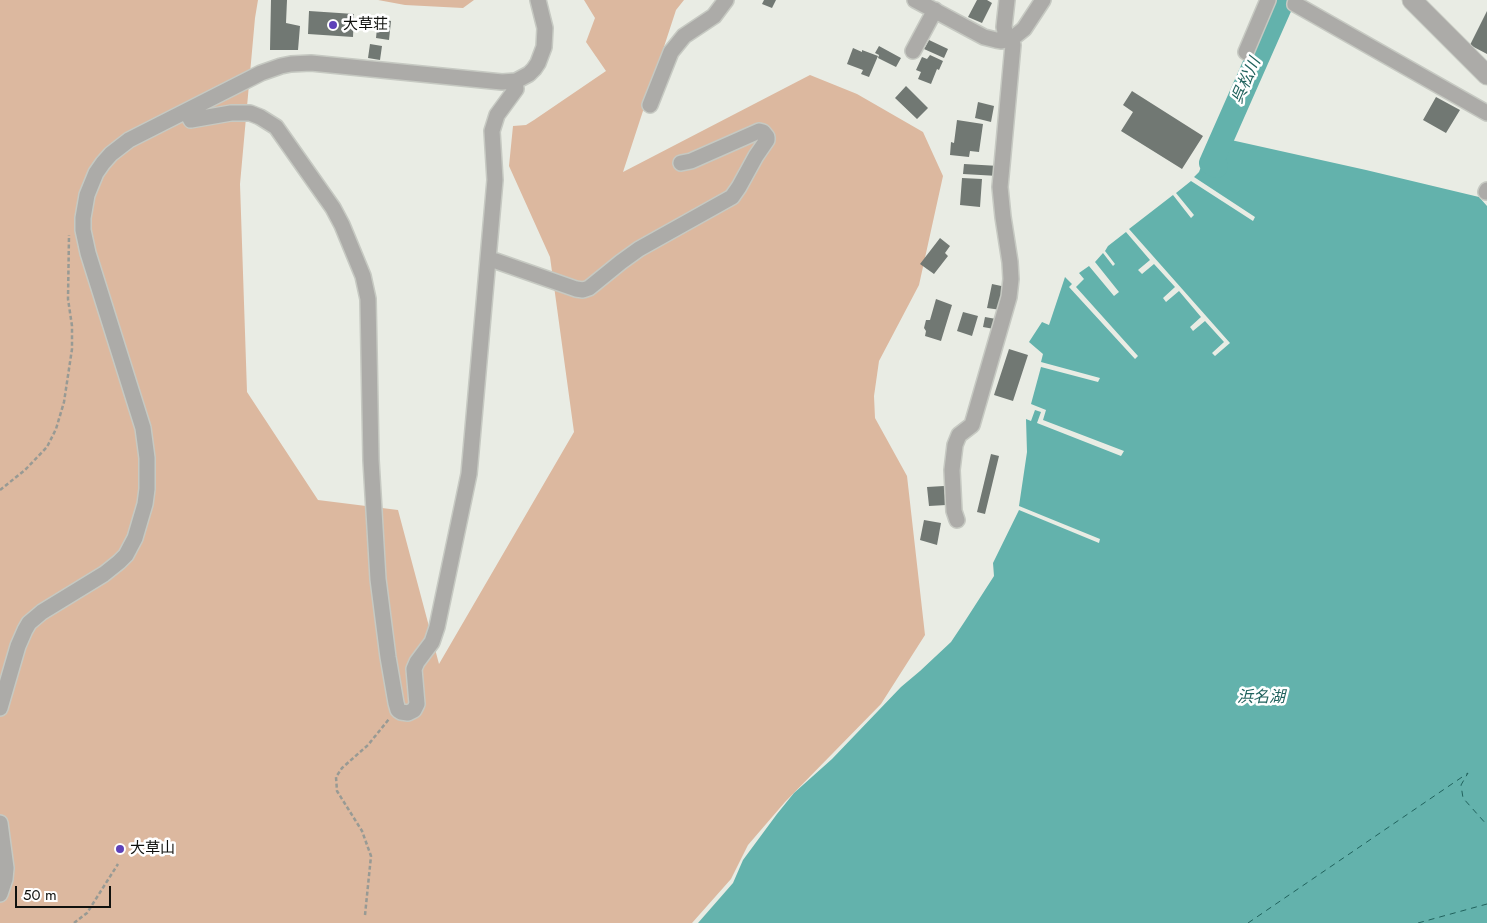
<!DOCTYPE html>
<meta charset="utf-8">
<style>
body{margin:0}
#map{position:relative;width:1487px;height:923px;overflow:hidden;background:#e9ece4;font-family:Jost,sans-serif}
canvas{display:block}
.scale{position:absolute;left:15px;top:886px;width:96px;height:22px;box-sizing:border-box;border:2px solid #10110e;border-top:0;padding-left:6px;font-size:15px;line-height:18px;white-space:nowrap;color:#10110e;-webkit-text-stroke:4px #fff;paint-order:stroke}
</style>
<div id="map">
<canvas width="1487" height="923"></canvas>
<div class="scale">50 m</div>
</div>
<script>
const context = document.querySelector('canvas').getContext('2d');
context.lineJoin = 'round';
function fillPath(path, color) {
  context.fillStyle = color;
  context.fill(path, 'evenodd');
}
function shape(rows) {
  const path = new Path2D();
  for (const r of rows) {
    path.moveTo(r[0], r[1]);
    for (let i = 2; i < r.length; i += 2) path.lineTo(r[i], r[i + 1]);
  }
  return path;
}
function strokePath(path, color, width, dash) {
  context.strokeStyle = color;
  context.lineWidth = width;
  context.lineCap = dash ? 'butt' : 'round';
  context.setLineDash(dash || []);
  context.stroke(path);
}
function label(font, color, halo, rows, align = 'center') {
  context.font = font + ' Jost,"Noto Sans JP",sans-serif';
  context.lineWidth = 5;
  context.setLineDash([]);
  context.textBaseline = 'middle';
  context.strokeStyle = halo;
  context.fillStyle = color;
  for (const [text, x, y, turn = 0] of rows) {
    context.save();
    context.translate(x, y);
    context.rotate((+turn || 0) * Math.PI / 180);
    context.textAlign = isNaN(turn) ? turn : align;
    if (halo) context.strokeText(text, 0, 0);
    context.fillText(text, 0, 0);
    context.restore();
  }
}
fillPath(shape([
 [0,0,258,0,255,18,240,184,247,392,318,500,398,510,439,664,574,432,550,257,509,166,513,126,526,125,534,120,606,71,586,42,595,18,584,0,684,0,676,10,623,172,810,75,857,94,923,132,943,176,919,285,879,361,874,396,875,418,907,476,925,635,881,704,785,802,748,845,731,879,692,923,0,923],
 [378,0,474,0,463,8,405,5]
]), '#dcb89f');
fillPath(shape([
 [1213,136,1366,170,1479,197,1487,206,1487,923,698,923,733,883,743,860,777,814,794,793,832,759,901,687,920,671,951,642,965,621,994,576,993,563,1019,510,1099,543,1100,539,1019,506,1027,452,1026,419,1031,421,1035,410,1041,412,1037,423,1121,456,1124,451,1043,420,1046,410,1031,404,1041,367,1098,382,1100,378,1041,362,1043,354,1029,342,1042,322,1049,325,1065,277,1072,284,1069,287,1135,359,1138,356,1076,287,1084,279,1079,273,1089,266,1114,296,1119,292,1095,262,1103,253,1113,266,1115,264,1105,251,1108,246,1126,232,1150,260,1138,270,1142,274,1154,264,1175,287,1163,298,1166,302,1179,291,1201,317,1190,327,1193,331,1205,321,1224,342,1212,353,1215,356,1230,343,1129,229,1173,195,1191,218,1194,215,1176,193,1191,181,1253,221,1255,217,1194,177,1199,172]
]), '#63b2ac');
strokePath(shape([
 [1216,166,1211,163,1283,0]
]), '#63b2ac', 24);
strokePath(shape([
 [1248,923,1468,773,1461,785,1463,798,1487,825],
 [1418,923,1487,904]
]), '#21625d', 1, [6, 5]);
fillPath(shape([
 [271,0,287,0,286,23,300,26,298,50,270,50],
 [764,0,776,0,772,8,762,4],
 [977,0,987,0,992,3,982,23,968,17],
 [309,11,354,14,353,37,308,34],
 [1487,11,1487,54,1470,45],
 [378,18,391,21,389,40,376,38],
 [929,40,948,49,944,58,924,49],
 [370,44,382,46,380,60,368,58],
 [879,46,901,58,896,67,878,58,879,55,875,53],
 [853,48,862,52,862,50,878,56,869,77,861,74,863,70,847,64],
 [930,55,943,61,939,70,937,69,931,84,918,79,921,72,916,70,922,57,927,59],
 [906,86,928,108,917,119,895,98],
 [1132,91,1203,136,1182,169,1121,131,1133,112,1123,105],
 [1436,97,1460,110,1446,133,1423,120],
 [978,102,994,106,991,122,975,118],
 [957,120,983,124,979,152,970,151,969,157,950,155,951,142,954,143],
 [964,164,999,166,998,176,963,174],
 [962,178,982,179,980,207,960,205],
 [940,238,950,246,945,253,948,256,934,274,920,264],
 [992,284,1006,287,1001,310,987,308],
 [936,299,952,305,941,341,925,336,926,331,924,328,926,320,930,320],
 [963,312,978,316,972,336,957,331],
 [985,317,996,319,994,329,983,327],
 [1009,349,1028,355,1013,401,994,395],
 [991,454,999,456,985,514,977,512],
 [944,486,946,505,929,506,927,487],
 [924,520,941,523,937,545,920,540]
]), '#717873');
const minor = shape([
 [915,0,984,37,996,40,1002,41,1014,37,1024,29,1043,0],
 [1296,0,1295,4,1487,113],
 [1007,40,1004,27,1007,0],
 [913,51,935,10],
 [1246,52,1268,0],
 [650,105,671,52,684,36,714,16,726,0],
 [186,111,191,120,231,113,250,113,260,117,276,127,333,208,342,225,363,276,368,299,371,460,378,579,388,657,396,703,398,710,401,712,408,713,414,710,417,704,414,669,417,662,432,642,437,627,469,474,495,180,492,131,497,115,516,89,515,81],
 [1486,192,1487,190],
 [488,260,496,261,576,289,583,290,589,288,621,262,639,249,732,197,739,187,756,156,767,140,767,137,763,132,759,131,691,161,681,163],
 [957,520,954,511,952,470,955,445,959,435,972,425,1009,297,1011,279,1010,262,1003,217,1000,187,1013,45,1010,38],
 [0,708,18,646,25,630,29,623,42,612,104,574,119,562,126,555,135,538,145,504,147,489,147,458,143,428,88,253,83,230,83,218,87,195,96,173,103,163,111,154,129,140,261,73,281,66,291,64,311,63,502,82,516,81,529,74,534,69,538,63,544,47,545,28,538,0],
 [0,823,6,868,5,879,0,894]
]);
const tertiary = shape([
 [1412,0,1487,75]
]);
strokePath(minor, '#c6c9c2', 18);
strokePath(tertiary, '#c6c9c2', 21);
strokePath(shape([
 [0,490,25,470,47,447,56,429,64,402,72,349,72,326,68,299,69,235],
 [365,915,371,856,362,831,337,791,336,777,342,768,368,745,389,719],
 [74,923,87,913,118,864]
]), '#989a94', 2.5, [4, 2.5]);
strokePath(minor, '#acaba8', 15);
strokePath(tertiary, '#acaba8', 19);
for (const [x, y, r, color] of [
 [333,25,5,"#5e41b9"],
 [120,849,5,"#5e41b9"]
]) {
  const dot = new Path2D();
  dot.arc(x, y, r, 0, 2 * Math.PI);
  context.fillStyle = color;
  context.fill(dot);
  strokePath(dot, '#fff', 2);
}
label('15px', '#10110e', '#fff', [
 ["大草荘",343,25],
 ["大草山",130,849]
], 'left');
label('italic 16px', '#21625d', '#fff', [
 ["呉松川",1247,81,-66],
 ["浜名湖",1261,698]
]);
</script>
